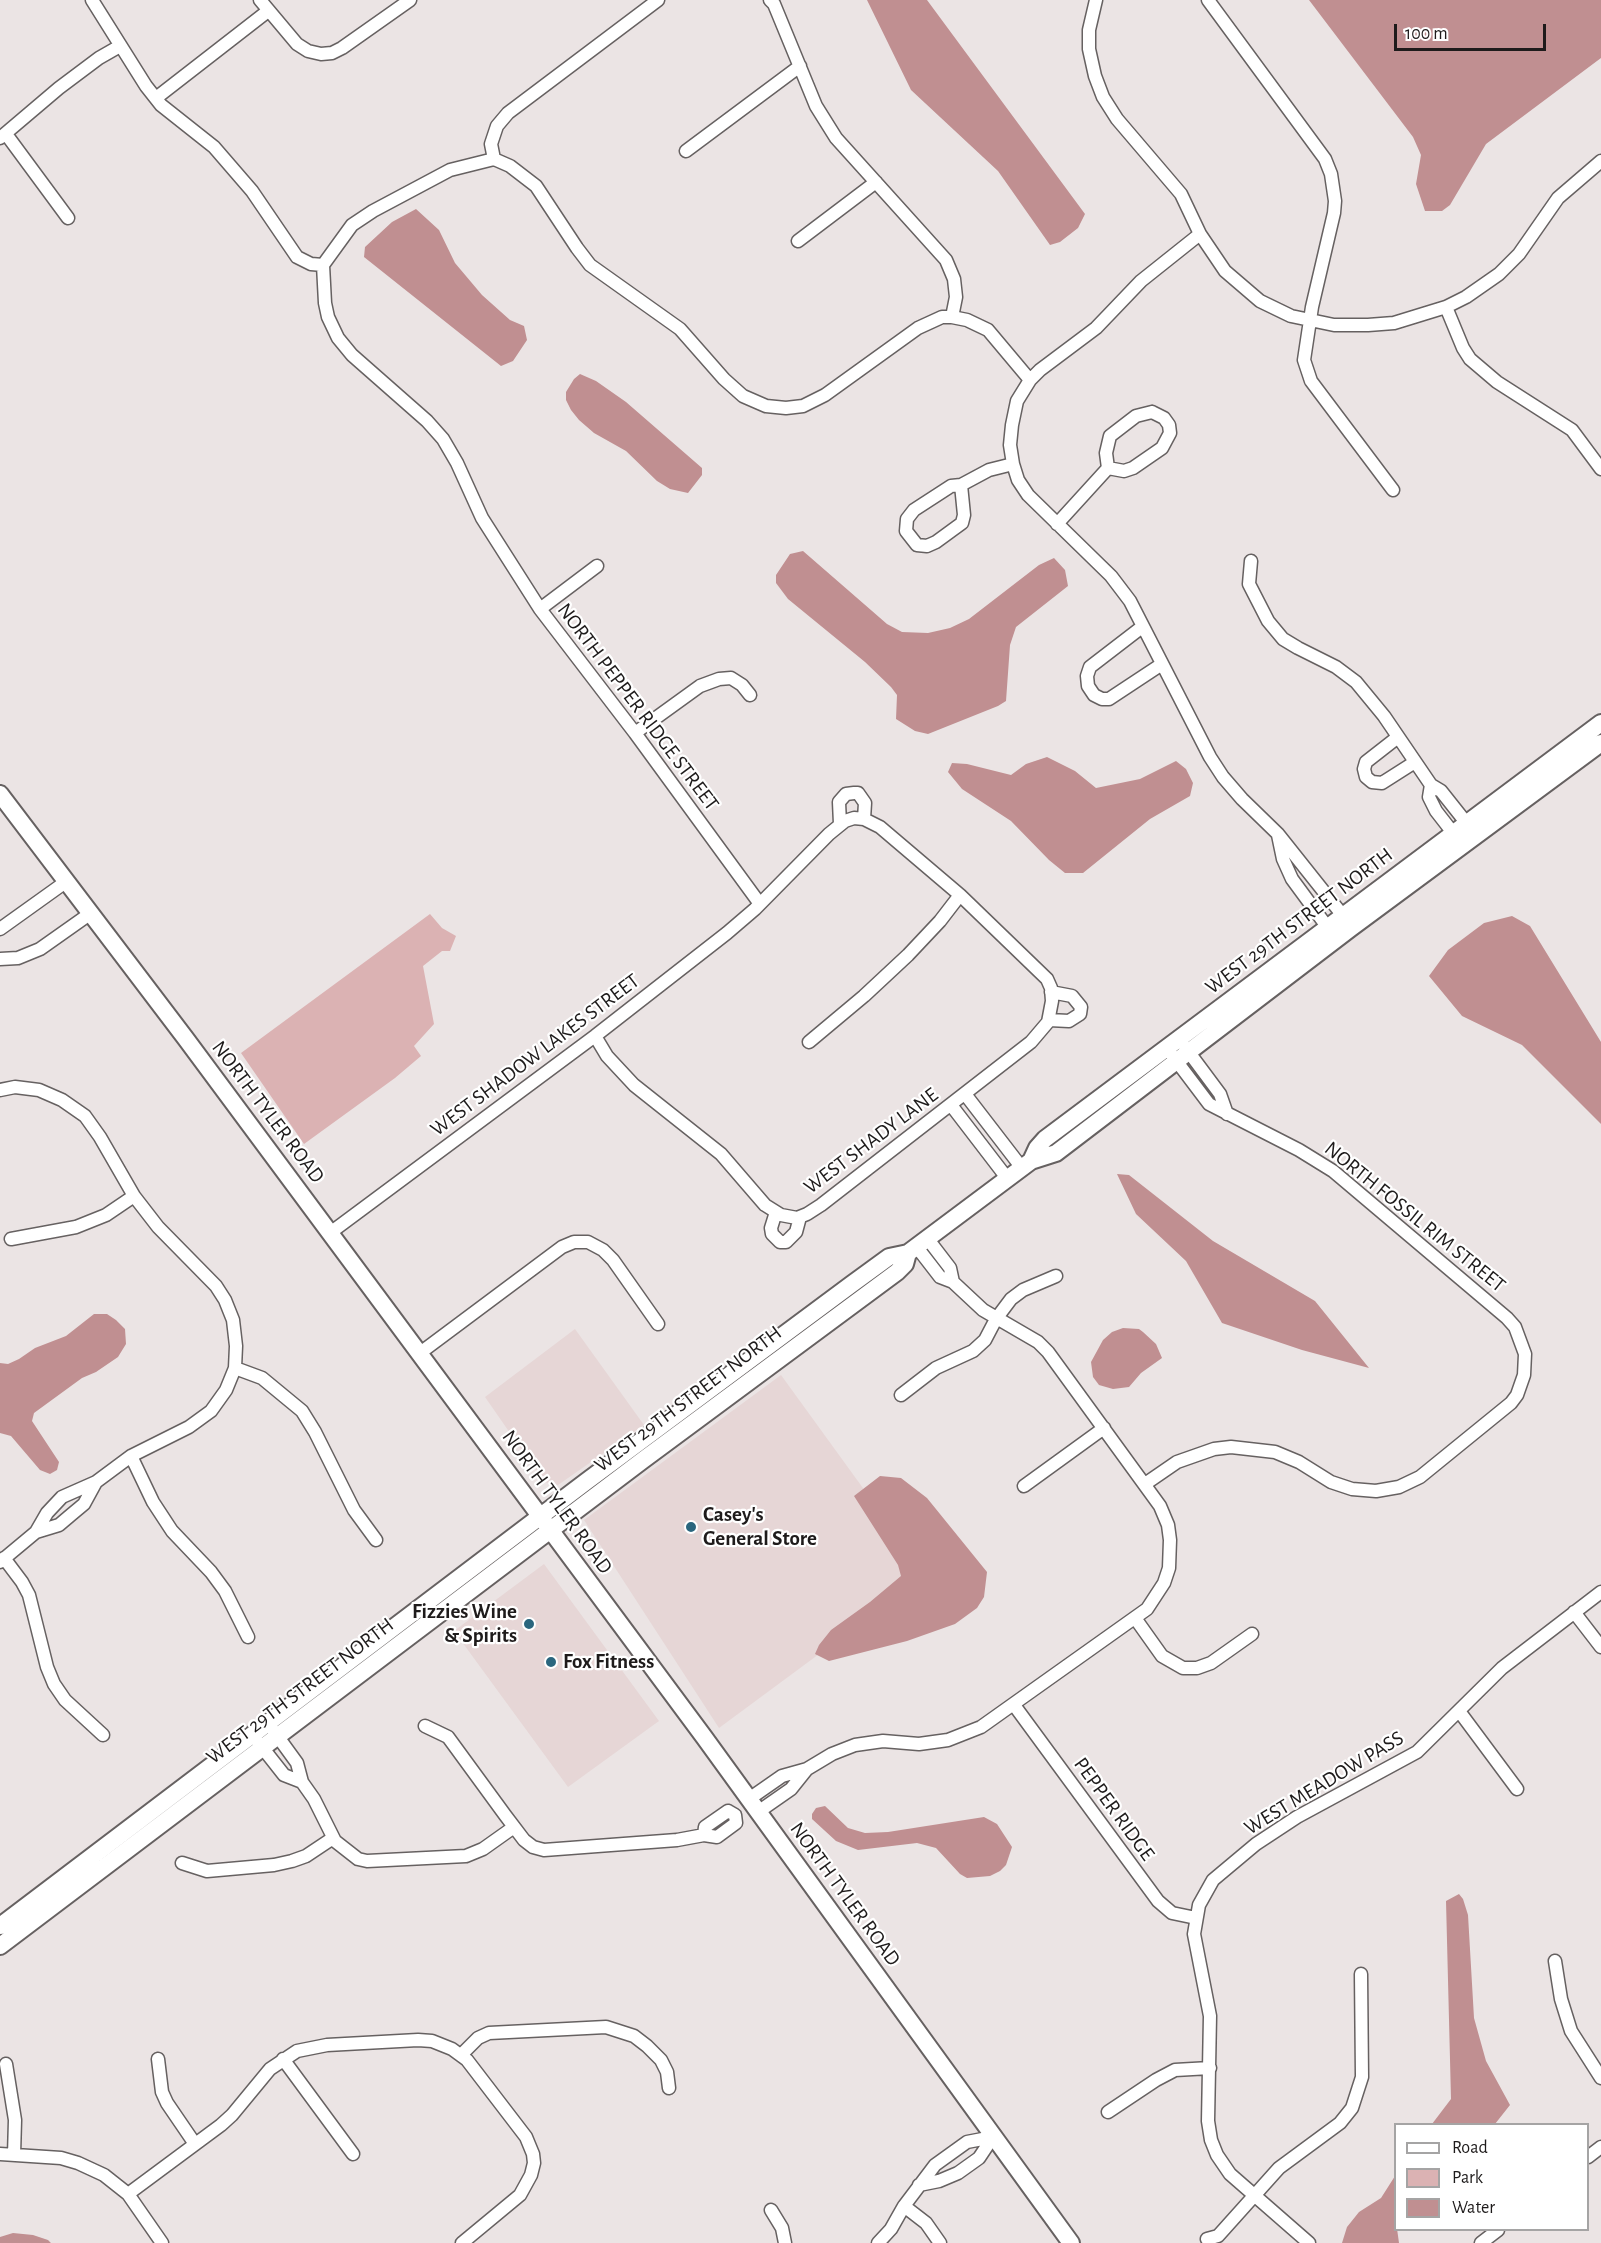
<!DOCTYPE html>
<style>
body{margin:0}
#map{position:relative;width:1601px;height:2243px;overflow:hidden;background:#ebe4e4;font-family:"Alegreya Sans",sans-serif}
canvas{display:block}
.legend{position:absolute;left:1394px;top:2123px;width:195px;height:108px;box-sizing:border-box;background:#fff;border:2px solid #a5a4a4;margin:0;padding:8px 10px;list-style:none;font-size:18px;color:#1e1b1b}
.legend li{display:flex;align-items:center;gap:12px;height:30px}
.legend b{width:30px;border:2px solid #a5a4a4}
.scale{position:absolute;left:1394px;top:24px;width:152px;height:27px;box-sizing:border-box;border:3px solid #1e1b1b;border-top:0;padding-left:8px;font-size:18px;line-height:21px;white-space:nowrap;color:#1e1b1b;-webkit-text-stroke:4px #fff;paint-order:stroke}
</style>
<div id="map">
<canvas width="1601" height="2243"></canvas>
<ul class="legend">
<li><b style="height:8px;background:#fff"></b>Road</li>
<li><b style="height:16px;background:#dbb2b3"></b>Park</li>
<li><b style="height:16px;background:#c08f91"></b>Water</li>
</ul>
<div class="scale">100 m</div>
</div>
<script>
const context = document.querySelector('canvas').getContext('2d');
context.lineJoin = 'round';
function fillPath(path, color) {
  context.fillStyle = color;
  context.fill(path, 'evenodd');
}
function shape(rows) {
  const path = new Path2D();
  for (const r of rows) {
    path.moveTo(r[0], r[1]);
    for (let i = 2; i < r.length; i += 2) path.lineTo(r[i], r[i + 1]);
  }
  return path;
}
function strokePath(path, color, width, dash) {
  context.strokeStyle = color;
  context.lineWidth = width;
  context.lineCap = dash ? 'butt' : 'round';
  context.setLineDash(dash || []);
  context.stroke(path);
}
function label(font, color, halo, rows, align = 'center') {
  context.font = font + ' "Alegreya Sans",sans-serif';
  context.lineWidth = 4.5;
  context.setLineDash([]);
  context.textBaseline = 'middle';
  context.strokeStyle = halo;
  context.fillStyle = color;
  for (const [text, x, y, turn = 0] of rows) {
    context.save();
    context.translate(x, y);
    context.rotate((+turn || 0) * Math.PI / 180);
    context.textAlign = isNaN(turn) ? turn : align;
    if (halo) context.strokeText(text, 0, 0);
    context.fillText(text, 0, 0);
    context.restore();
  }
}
fillPath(shape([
 [575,1329,644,1425,558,1485,544,1482,485,1397],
 [781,1375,926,1575,719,1728,584,1520],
 [544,1564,659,1721,568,1787,454,1631]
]), '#e6d6d6');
fillPath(shape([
 [430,914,442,928,456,936,450,951,442,951,423,966,434,1024,414,1046,421,1056,395,1078,304,1144,241,1053]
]), '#dbb2b3');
fillPath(shape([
 [867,0,927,0,1085,214,1078,228,1060,242,1050,245,998,171,911,90],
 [1309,0,1601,0,1601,58,1486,144,1450,205,1442,211,1425,211,1416,184,1421,155,1413,137],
 [416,209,439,230,455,263,482,295,510,320,524,326,527,340,513,361,501,366,364,257,365,247,392,222],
 [580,374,596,381,626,402,702,468,702,475,688,493,670,489,657,481,626,451,594,433,579,420,571,410,566,400,566,392,574,379],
 [803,551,887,624,902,632,928,633,950,628,969,619,1039,565,1054,558,1065,570,1068,586,1016,627,1010,645,1006,701,998,706,928,734,915,731,896,719,897,695,891,687,865,662,788,599,776,583,776,575,790,554],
 [1047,757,1075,771,1096,788,1140,779,1176,761,1186,769,1193,783,1190,796,1150,819,1083,873,1065,873,1049,860,1011,821,962,789,948,772,952,763,967,764,1011,775,1026,764],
 [1512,916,1530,926,1601,1042,1601,1124,1522,1045,1462,1016,1429,976,1448,950,1484,923],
 [1117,1174,1129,1175,1213,1241,1315,1301,1369,1368,1302,1350,1222,1323,1186,1261,1136,1214],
 [94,1314,107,1314,116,1320,125,1329,126,1344,118,1357,96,1372,82,1378,34,1413,32,1421,59,1462,57,1470,50,1474,40,1470,11,1436,0,1433,0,1363,8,1364,19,1359,35,1348,66,1336],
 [1123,1328,1139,1329,1143,1332,1156,1344,1162,1358,1141,1373,1129,1387,1113,1389,1099,1385,1093,1377,1091,1362,1103,1340,1112,1332],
 [880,1476,901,1478,927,1498,987,1572,984,1597,977,1608,955,1624,907,1641,829,1661,815,1654,819,1645,831,1630,870,1602,901,1576,898,1565,854,1496],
 [825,1806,848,1828,865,1833,888,1832,984,1817,997,1824,1012,1847,1006,1865,1000,1871,990,1876,967,1878,960,1874,936,1848,917,1843,858,1850,836,1841,812,1819,812,1814,816,1808],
 [1459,1894,1463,1899,1468,1915,1474,2018,1486,2061,1510,2105,1495,2124,1432,2124,1451,2099,1446,1901],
 [1395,2176,1395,2206,1394,2207,1399,2243,1342,2243,1347,2227,1359,2212,1381,2198],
 [13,2233,33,2235,48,2240,51,2243,0,2243,0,2237]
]), '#c08f91');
const street = shape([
 [92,0,146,86,161,105,214,147,252,191,297,257,311,264,323,265],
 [260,0,297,44,308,51,321,54,332,53,342,48,410,0],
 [770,0,774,4,816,106,836,138,946,260,954,279,956,297,952,317],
 [1096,0,1089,30,1089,49,1095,76,1103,97,1117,119,1181,194,1200,234,1225,271,1260,301,1291,316,1334,325,1368,325,1394,323,1446,307,1466,297,1499,274,1519,254,1558,198,1601,161],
 [1208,0,1325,159,1331,174,1335,201,1334,213,1312,307,1304,360,1311,381,1393,490],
 [156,98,268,11],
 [6,134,68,218],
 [0,138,59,88,99,58,120,46],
 [686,151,800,66],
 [494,159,510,166,536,186,577,248,590,265,680,329,724,379,743,396,766,406,786,408,803,406,825,395,918,328,942,317,952,317,967,320,988,330,1030,380],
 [494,159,491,144,497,126,508,113,658,0],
 [1200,234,1141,281,1096,328,1040,370,1030,380,1017,401,1012,425,1010,445,1013,464,1018,480,1028,495,1111,576,1130,601,1210,757,1223,777,1242,799,1278,834,1348,922],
 [798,241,876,182],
 [323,265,325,303,328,317,338,338,352,355,427,421,443,439,457,463,482,518,540,609,635,733,760,904],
 [323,265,352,225,373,211,450,170,494,159],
 [1446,307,1463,348,1470,359,1497,382,1572,430,1601,469],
 [1152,412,1164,418,1169,425,1170,433,1162,448,1133,468,1124,471,1108,468,1106,453,1110,436,1136,416,1152,412],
 [961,485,964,515,962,523,936,542,927,546,917,545,906,531,907,519,914,510,951,486,961,485],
 [961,485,989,470,1013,464],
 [1057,524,1108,468],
 [1251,561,1249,584,1268,621,1283,639,1298,648,1336,667,1356,682,1384,716,1431,785,1441,791,1472,830],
 [540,609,597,566],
 [1142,627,1090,667,1087,676,1088,686,1094,695,1102,699,1109,699,1162,664],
 [635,733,700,686,719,679,731,678,742,685,750,695],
 [1398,737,1366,762,1364,769,1366,777,1372,782,1382,783,1415,762],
 [1431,785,1429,797,1436,811,1457,838],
 [840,824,839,802,846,794,854,793,858,793,865,803,864,819],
 [1278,835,1283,859,1292,879,1331,932],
 [0,929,67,881],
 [0,959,18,958,40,949,91,913],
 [1049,1020,1069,1021,1080,1014,1081,1007,1072,996,1051,992],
 [809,1042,864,996,908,955,940,921,960,895],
 [1185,1047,1220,1094,1227,1114],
 [0,1090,15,1087,39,1090,62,1100,85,1116,100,1137,134,1196,158,1227,216,1286,225,1300,233,1320,236,1346,235,1368,226,1390,211,1411,189,1427,131,1456,96,1482,62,1497,47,1513,36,1532,0,1562],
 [965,1094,1022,1168],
 [951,1105,1007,1178],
 [776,1212,771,1228,772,1234,780,1242,786,1242,796,1232,800,1217],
 [330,1233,595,1036,727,933,755,909,829,834,845,821,854,818,864,819,880,827,960,895,1047,979,1051,988,1052,1001,1048,1022,1031,1042,821,1205,807,1214,797,1218,781,1215,765,1205,721,1154,634,1085,607,1056,595,1036],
 [927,1238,950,1268,953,1282],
 [11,1239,76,1227,106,1215,134,1196],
 [420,1353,562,1247,574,1242,588,1242,603,1250,613,1260,658,1324],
 [235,1368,262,1378,302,1411,315,1432,354,1510,376,1540],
 [901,1395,936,1368,973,1351,985,1340,996,1319,1011,1299,1023,1290,1056,1276],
 [131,1456,153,1502,172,1531,211,1572,225,1591,248,1637],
 [1145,1484,1177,1462,1214,1449,1231,1447,1275,1452,1299,1462,1331,1482,1352,1489,1376,1491,1399,1487,1420,1477,1511,1403,1517,1395,1524,1375,1525,1354,1515,1327,1507,1318,1333,1171,1299,1150,1209,1104,1172,1055],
 [1024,1486,1104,1428],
 [36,1532,59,1525,72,1514,84,1504,96,1482],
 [4,1558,22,1582,29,1595,47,1667,54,1684,65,1700,103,1735],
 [1574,1612,1601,1647],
 [1135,1618,1162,1656,1183,1668,1197,1668,1211,1663,1252,1634],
 [1014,1705,1158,1901,1172,1913,1196,1918],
 [1459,1711,1517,1789],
 [425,1726,448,1737,505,1815,524,1840,533,1847,544,1850,677,1840,704,1835],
 [273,1730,297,1763,302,1782,314,1799,335,1841,358,1859,367,1861,466,1856,483,1849,514,1827],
 [258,1742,284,1775,302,1782],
 [749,1799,782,1776,807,1769,832,1754,855,1745,883,1741,919,1744,948,1740,981,1727,1147,1609,1164,1583,1169,1568,1170,1540,1168,1525,1160,1506,1048,1352,1038,1342,983,1310,953,1282,940,1277,916,1246],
 [728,1811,735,1815,736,1823,717,1837,704,1835,705,1827,728,1811],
 [758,1812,791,1789,807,1769],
 [182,1863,207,1871,274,1865,292,1861,306,1856,333,1838],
 [1555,1961,1561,1999,1571,2031,1601,2078],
 [461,2055,478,2038,489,2033,606,2027,634,2036,647,2046,661,2060,667,2072,669,2088],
 [158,2059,162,2092,167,2103,195,2144],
 [283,2059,353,2154],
 [6,2064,15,2120,14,2155],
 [1108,2112,1156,2080,1175,2070,1210,2068],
 [0,2154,61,2158,78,2163,104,2175,128,2194,162,2243],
 [1588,2157,1601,2147],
 [919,2185,939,2181,958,2173,979,2158,993,2137],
 [128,2194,221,2125,232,2115,270,2069,297,2051,327,2045,418,2040,432,2041,452,2049,467,2060,526,2137,533,2154,534,2163,531,2175,520,2195,462,2243],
 [904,2206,926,2223,940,2243],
 [771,2210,782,2228,785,2243],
 [1207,2239,1218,2236,1279,2168,1340,2123,1352,2108,1362,2077,1361,1974],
 [878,2243,891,2229,904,2206,935,2165,967,2142,993,2137],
 [1309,2243,1230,2174,1217,2155,1211,2140,1208,2121,1210,2016,1194,1934,1199,1905,1213,1880,1256,1844,1297,1817,1417,1752,1502,1668,1601,1592],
 [1481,2243,1498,2230]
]);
const secondary = shape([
 [0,794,186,1039,704,1737,1071,2243],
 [1031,1161,1037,1148,1045,1139,1601,723],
 [0,1926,587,1481,852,1284,889,1257,908,1253,1031,1161,1056,1153,1351,928,1601,743],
 [0,1946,643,1460,897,1272,905,1264,908,1253]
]);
strokePath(street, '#666161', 15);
strokePath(secondary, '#666161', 20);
strokePath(street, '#fff', 12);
strokePath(secondary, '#fff', 16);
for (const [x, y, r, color] of [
 [691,1527,6,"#2a667e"],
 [529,1624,6,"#2a667e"],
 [551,1662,6,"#2a667e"]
]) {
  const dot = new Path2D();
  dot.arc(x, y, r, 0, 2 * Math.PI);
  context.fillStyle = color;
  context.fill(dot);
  strokePath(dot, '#fff', 2);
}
label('21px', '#1e1b1b', '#fff', [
 ["NORTH PEPPER RIDGE STREET",638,707,53],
 ["WEST 29TH STREET NORTH",1299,921,-37],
 ["WEST SHADOW LAKES STREET",535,1055,-37],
 ["NORTH TYLER ROAD",268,1112,53],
 ["WEST SHADY LANE",871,1141,-37],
 ["NORTH FOSSIL RIM STREET",1415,1217,39],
 ["WEST 29TH STREET NORTH",688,1399,-37],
 ["NORTH TYLER ROAD",557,1502,54],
 ["WEST 29TH STREET NORTH",300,1691,-37],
 ["WEST MEADOW PASS",1324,1783,-31],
 ["PEPPER RIDGE",1114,1809,54],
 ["NORTH TYLER ROAD",845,1894,54]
]);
label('bold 21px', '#1e1b1b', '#fff', [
 ["Casey's",703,1515],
 ["General Store",703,1539],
 ["Fizzies Wine",517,1612,"right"],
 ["& Spirits",517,1636,"right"],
 ["Fox Fitness",563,1662]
], 'left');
</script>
